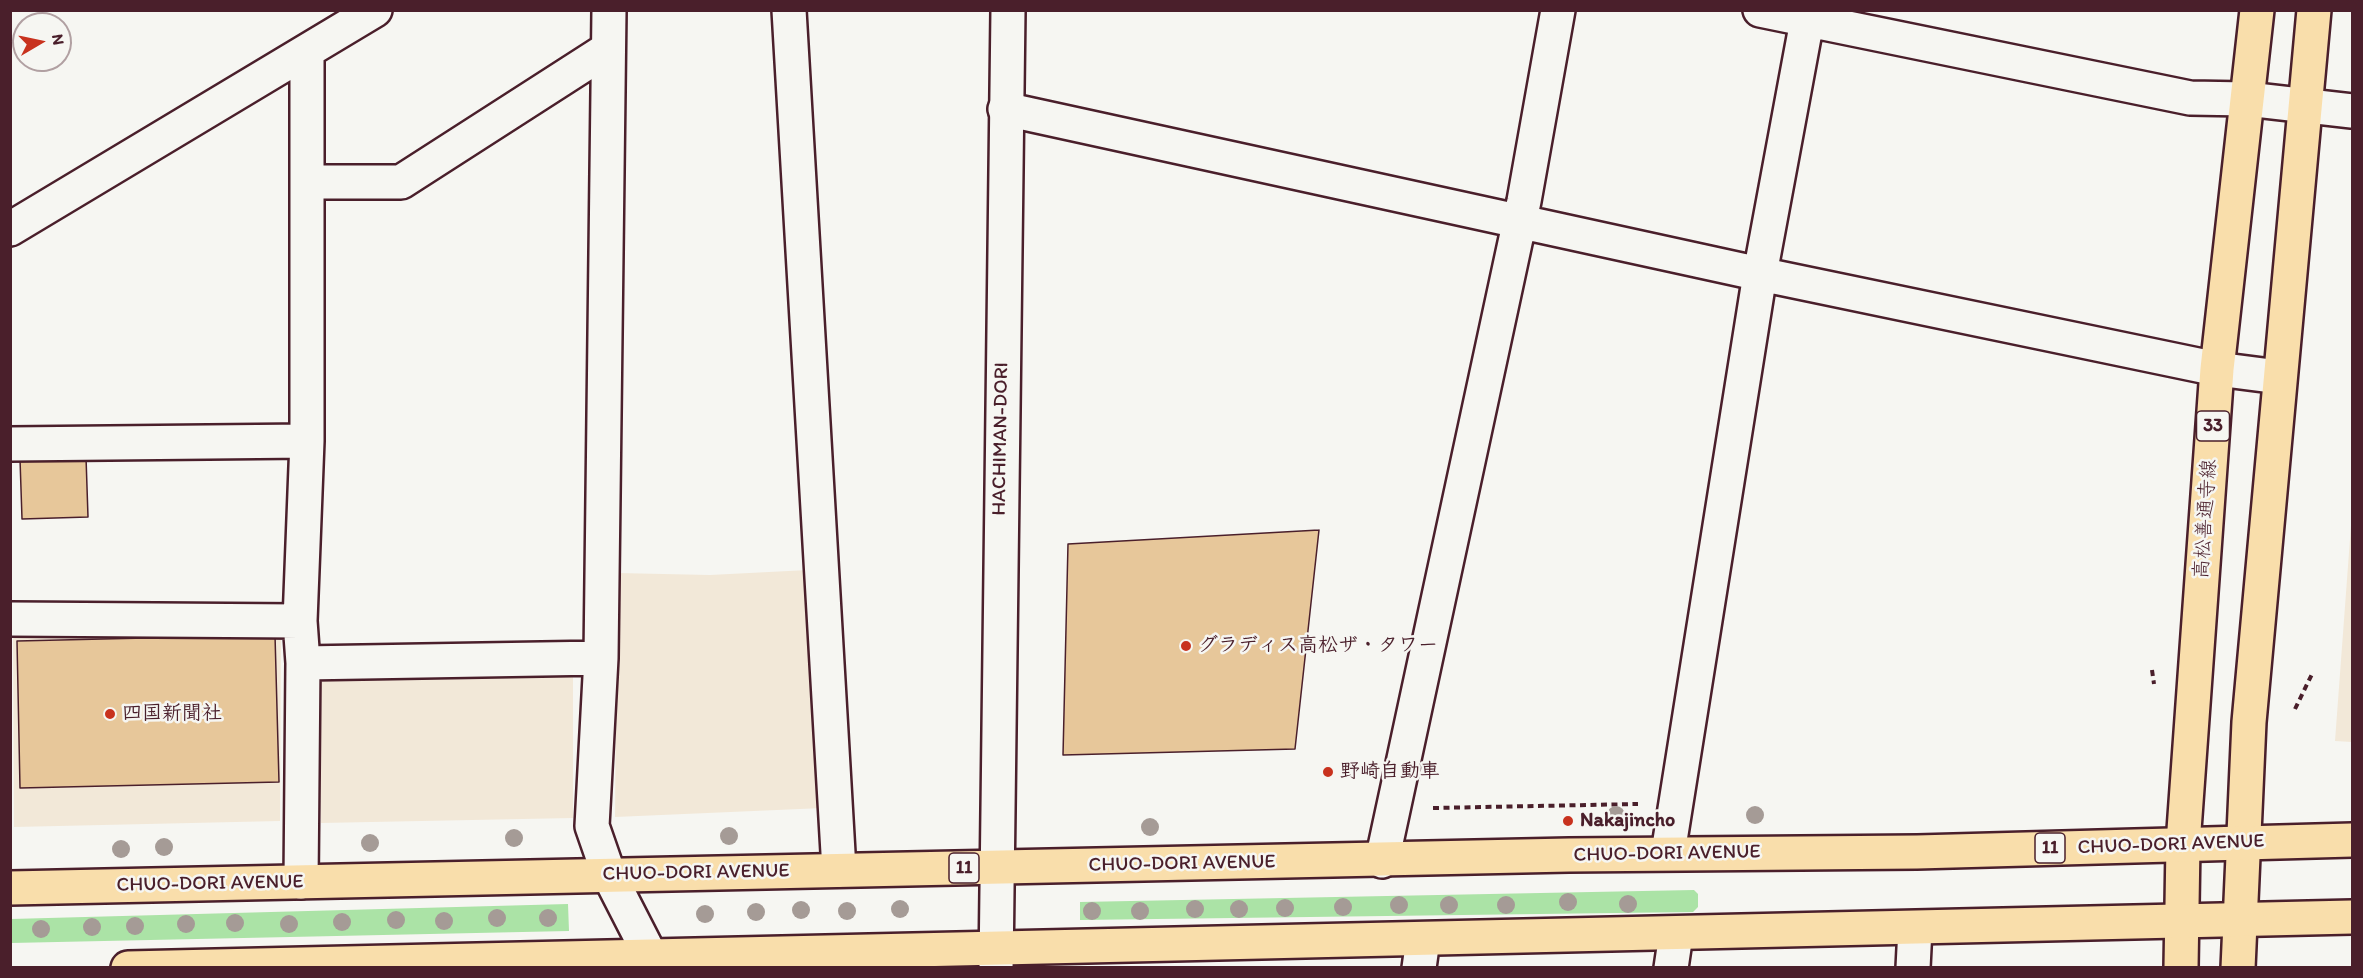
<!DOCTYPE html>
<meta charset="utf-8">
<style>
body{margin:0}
#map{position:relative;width:2363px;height:978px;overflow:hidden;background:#f6f6f2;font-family:Itim,sans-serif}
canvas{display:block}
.frame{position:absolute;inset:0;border:12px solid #4a1f2b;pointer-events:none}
.north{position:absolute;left:12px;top:12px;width:60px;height:60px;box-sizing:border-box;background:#f6f6f2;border:2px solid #b1a0a2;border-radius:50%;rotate:81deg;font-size:16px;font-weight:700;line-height:24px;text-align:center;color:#4a1f2b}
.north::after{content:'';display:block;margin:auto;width:21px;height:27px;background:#c8321e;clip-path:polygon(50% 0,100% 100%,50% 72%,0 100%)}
</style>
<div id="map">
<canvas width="2363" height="978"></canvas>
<div class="frame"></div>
<div class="north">N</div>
</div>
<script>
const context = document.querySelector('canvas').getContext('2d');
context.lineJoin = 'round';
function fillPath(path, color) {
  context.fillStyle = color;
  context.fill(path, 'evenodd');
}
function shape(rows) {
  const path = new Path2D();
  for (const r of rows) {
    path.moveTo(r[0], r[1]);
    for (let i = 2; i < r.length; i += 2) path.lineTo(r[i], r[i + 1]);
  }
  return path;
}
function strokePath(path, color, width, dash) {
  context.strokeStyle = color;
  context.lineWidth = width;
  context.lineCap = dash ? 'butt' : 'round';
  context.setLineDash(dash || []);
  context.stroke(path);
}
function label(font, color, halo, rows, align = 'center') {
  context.font = font + ' Itim,"Klee One",sans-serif';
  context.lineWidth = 5;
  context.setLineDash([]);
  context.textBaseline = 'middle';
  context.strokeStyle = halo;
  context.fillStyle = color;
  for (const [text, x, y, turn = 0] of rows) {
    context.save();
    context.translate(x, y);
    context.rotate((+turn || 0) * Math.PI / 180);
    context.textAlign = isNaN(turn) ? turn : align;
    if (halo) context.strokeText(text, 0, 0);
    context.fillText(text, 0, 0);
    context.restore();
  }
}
fillPath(shape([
 [2352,512,2352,742,2335,741],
 [808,570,823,808,615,817,617,573,710,575],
 [281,633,280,821,14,827,13,637],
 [573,668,573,818,321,823,318,673]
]), '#f2e8d8');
fillPath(shape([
 [1694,890,1698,894,1698,907,1693,912,1080,920,1080,902],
 [568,904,569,931,11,943,11,919]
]), '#abe3a6');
const building = shape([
 [86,457,88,517,22,519,20,459,86,457],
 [1319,530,1295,749,1063,755,1068,544,1319,530],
 [275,635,279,782,20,788,17,641,275,635]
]);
fillPath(building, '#e7c79a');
strokePath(building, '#4a1f2b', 1.5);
const street = shape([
 [609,10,601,658,592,826,609,875,650,955,650,968],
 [789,10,839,870],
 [1760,10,2190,98,2247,99,2352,111],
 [1005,109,1760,274,2217,369,2279,377],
 [307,182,401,182,608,49],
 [10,229,375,10],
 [10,444,307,441],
 [10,619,300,621],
 [303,663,601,658],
 [1668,853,1760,274,1809,10],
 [1382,861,1524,201,1558,10],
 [301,882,303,663,300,621,307,441,307,53],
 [1419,968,1423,939],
 [1671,968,1676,934],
 [1913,968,1915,928]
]);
const secondary = shape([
 [996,968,1008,10]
]);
const primary = shape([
 [2181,968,2183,844,2217,369,2257,10],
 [2238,968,2249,722,2314,10]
]);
const highway = shape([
 [10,888,1569,855,1917,852,2352,840],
 [128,968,2352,917]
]);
strokePath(street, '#4a1f2b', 38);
strokePath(secondary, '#4a1f2b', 38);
strokePath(primary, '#4a1f2b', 38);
strokePath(highway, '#4a1f2b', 38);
strokePath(shape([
 [2152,670,2154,684],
 [2295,709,2313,672],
 [1433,808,1638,804]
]), '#4a1f2b', 4, [6, 4.5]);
strokePath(street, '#f6f6f2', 33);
strokePath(secondary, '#f6f6f2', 33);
strokePath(primary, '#f9deab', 33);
strokePath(highway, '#f9deab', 33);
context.fillStyle = '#a59b96';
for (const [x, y] of [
 [1616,815],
 [1755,815],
 [1150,827],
 [729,836],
 [514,838],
 [370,843],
 [164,847],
 [121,849],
 [1568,902],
 [1628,904],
 [1399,905],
 [1449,905],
 [1506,905],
 [1343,907],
 [1285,908],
 [900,909],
 [1195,909],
 [1239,909],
 [801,910],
 [847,911],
 [1092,911],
 [1140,911],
 [756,912],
 [705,914],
 [497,918],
 [548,918],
 [396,920],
 [444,921],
 [342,922],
 [235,923],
 [186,924],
 [289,924],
 [135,926],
 [92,927],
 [41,929]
]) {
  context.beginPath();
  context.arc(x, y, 9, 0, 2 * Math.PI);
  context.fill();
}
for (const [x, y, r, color] of [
 [1186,646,6,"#c8321e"],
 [110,714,6,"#c8321e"],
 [1328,772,6,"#c8321e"],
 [1568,821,6,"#c8321e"]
]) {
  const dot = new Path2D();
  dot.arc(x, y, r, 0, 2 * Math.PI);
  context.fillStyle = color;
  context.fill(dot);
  strokePath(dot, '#f6f6f2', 2);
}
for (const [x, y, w] of [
 [2213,426,33],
 [2050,848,30],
 [964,868,30]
]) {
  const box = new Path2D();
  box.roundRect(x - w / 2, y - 15, w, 30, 4.5);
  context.fillStyle = '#f6f6f2';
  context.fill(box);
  strokePath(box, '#4a1f2b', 1.5);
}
label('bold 18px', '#4a1f2b', null, [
 ["33",2213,426],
 ["11",2050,848],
 ["11",964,868]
]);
label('20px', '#4a1f2b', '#f6f6f2', [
 ["HACHIMAN-DORI",1001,439,-89],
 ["高松善通寺線",2206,519,-86],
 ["CHUO-DORI AVENUE",2171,845,-2],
 ["CHUO-DORI AVENUE",1667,854,-1],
 ["CHUO-DORI AVENUE",1182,864,-1],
 ["CHUO-DORI AVENUE",696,873,-1],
 ["CHUO-DORI AVENUE",210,884,-1]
]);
label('bold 20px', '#4a1f2b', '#f6f6f2', [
 ["グラディス高松ザ・タワー",1198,646],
 ["四国新聞社",122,714],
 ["野崎自動車",1340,772],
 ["Nakajincho",1580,821]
], 'left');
</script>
